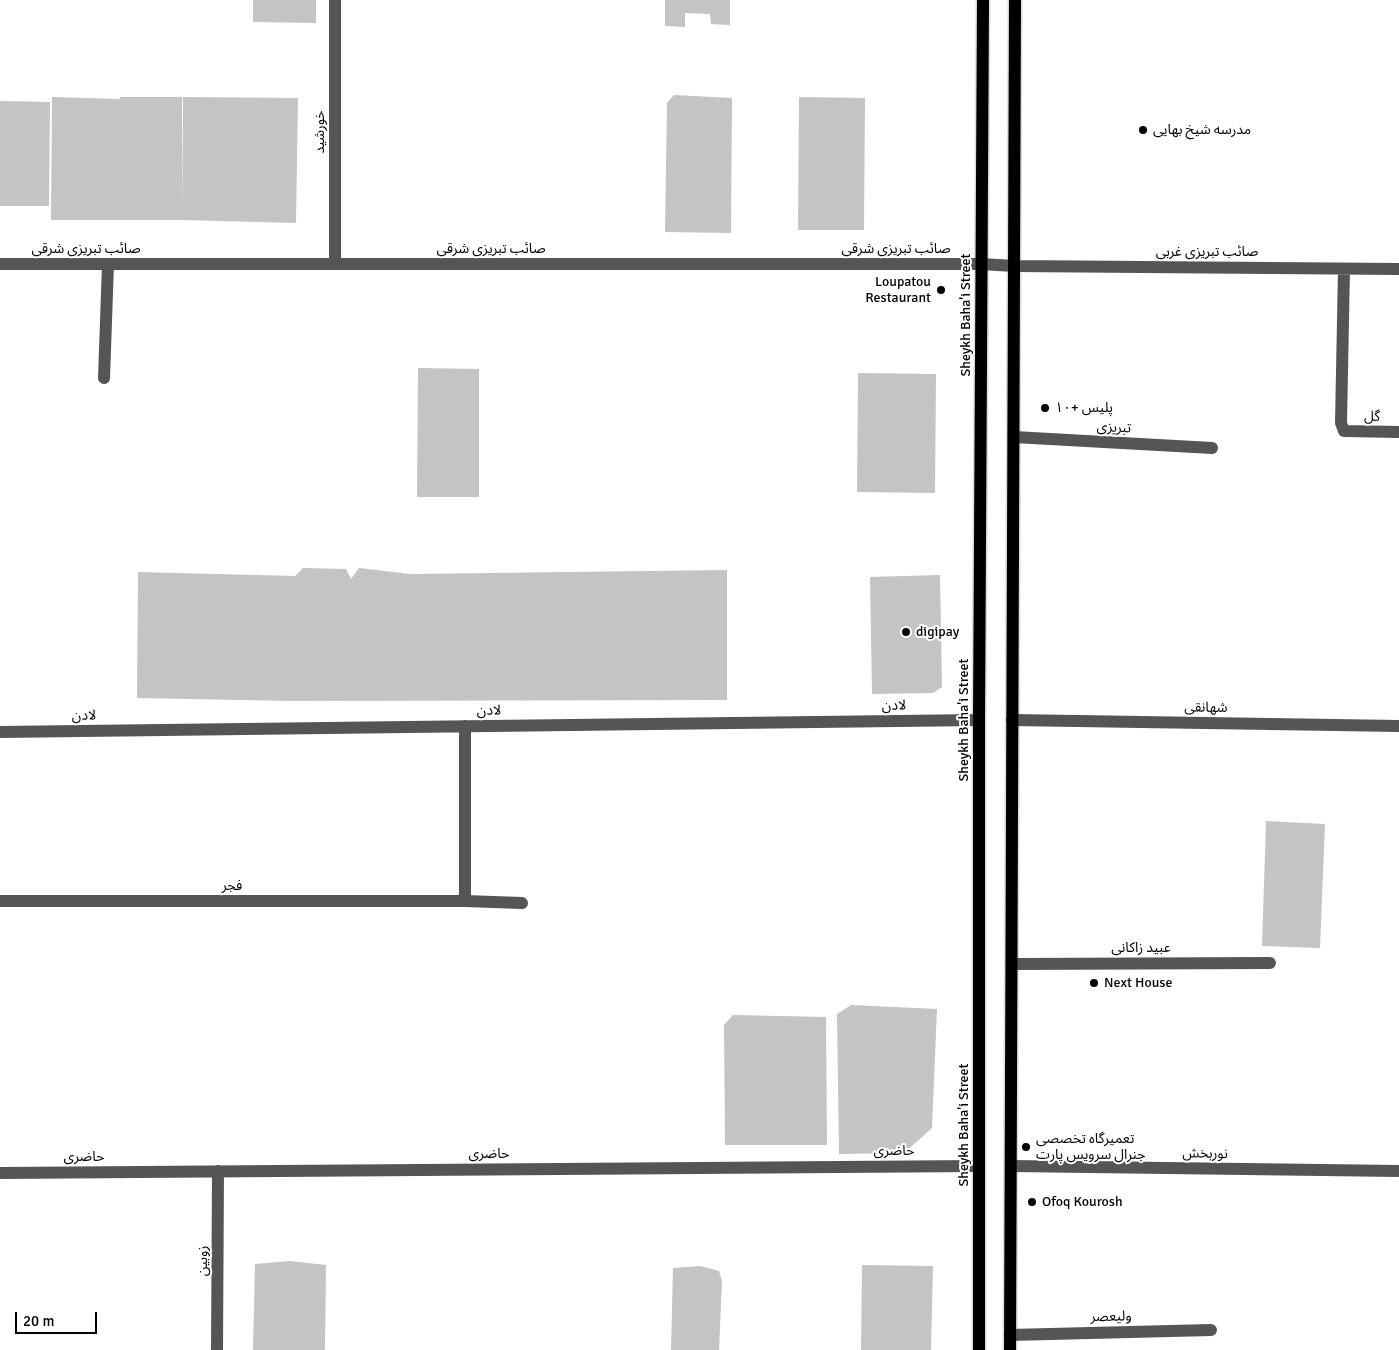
<!DOCTYPE html>
<meta charset="utf-8">
<style>
body{margin:0}
#map{position:relative;width:1399px;height:1350px;overflow:hidden;background:#fff;font-family:Signika,sans-serif}
canvas{display:block}
.scale{position:absolute;left:15px;top:1312px;width:82px;height:22px;box-sizing:border-box;border:2px solid #000;border-top:0;padding-left:6px;font-size:15px;line-height:18px;white-space:nowrap;color:#000;-webkit-text-stroke:4px #fff;paint-order:stroke}
</style>
<div id="map">
<canvas width="1399" height="1350"></canvas>
<div class="scale">20 m</div>
</div>
<script>
const context = document.querySelector('canvas').getContext('2d');
context.lineJoin = 'round';
function fillPath(path, color) {
  context.fillStyle = color;
  context.fill(path, 'evenodd');
}
function shape(rows) {
  const path = new Path2D();
  for (const r of rows) {
    path.moveTo(r[0], r[1]);
    for (let i = 2; i < r.length; i += 2) path.lineTo(r[i], r[i + 1]);
  }
  return path;
}
function strokePath(path, color, width, dash) {
  context.strokeStyle = color;
  context.lineWidth = width;
  context.lineCap = dash ? 'butt' : 'round';
  context.setLineDash(dash || []);
  context.stroke(path);
}
function label(font, color, halo, rows, align = 'center') {
  context.font = font + ' Signika,"Noto Sans Arabic",sans-serif';
  context.lineWidth = 4;
  context.setLineDash([]);
  context.textBaseline = 'middle';
  context.strokeStyle = halo;
  context.fillStyle = color;
  for (const [text, x, y, turn = 0] of rows) {
    context.save();
    context.translate(x, y);
    context.rotate((+turn || 0) * Math.PI / 180);
    context.textAlign = isNaN(turn) ? turn : align;
    if (halo) context.strokeText(text, 0, 0);
    context.fillText(text, 0, 0);
    context.restore();
  }
}
fillPath(shape([
 [253,0,316,0,316,23,253,22],
 [665,0,730,0,730,25,711,24,710,14,685,13,685,27,665,26],
 [674,95,732,98,731,233,665,232,667,103],
 [52,97,120,99,120,97,182,97,182,214,183,97,298,98,296,223,182,220,51,220],
 [799,97,865,98,864,230,798,230],
 [0,101,50,102,49,206,0,206],
 [418,368,479,369,479,497,417,497],
 [858,373,936,374,935,493,857,492],
 [303,568,346,569,351,579,359,568,410,574,727,570,727,700,292,701,137,698,138,572,295,576],
 [940,575,942,687,933,693,872,694,870,577],
 [1266,821,1325,824,1320,948,1262,946],
 [851,1005,937,1009,932,1128,904,1153,839,1154,837,1014],
 [733,1015,826,1017,827,1145,725,1145,724,1025],
 [290,1261,326,1265,325,1350,253,1350,255,1264],
 [862,1265,933,1266,931,1350,861,1350],
 [700,1266,719,1271,722,1281,719,1350,671,1350,673,1268]
]), '#c4c4c4');
const major = shape([
 [979,1350,979,720,983,0],
 [1010,1350,1015,0]
]);
strokePath(major, '#dbdbdb', 15);
strokePath(shape([
 [0,264,981,264,1014,266,1399,269],
 [335,264,335,0],
 [1344,269,1341,423,1344,431,1399,432],
 [104,378,108,264],
 [1014,437,1212,448],
 [1012,720,1399,726],
 [465,726,465,901],
 [0,732,979,720],
 [0,901,465,901,522,903],
 [1012,964,1270,963],
 [1011,1166,1399,1171],
 [0,1173,979,1166],
 [1010,1335,1211,1330],
 [217,1350,218,1171]
]), '#555', 12);
strokePath(major, '#000', 12);
for (const [x, y, r, color] of [
 [1143,130,5,"#000"],
 [941,290,5,"#000"],
 [1045,408,5,"#000"],
 [906,632,5,"#000"],
 [1094,983,5,"#000"],
 [1026,1147,5,"#000"],
 [1032,1202,5,"#000"]
]) {
  const dot = new Path2D();
  dot.arc(x, y, r, 0, 2 * Math.PI);
  context.fillStyle = color;
  context.fill(dot);
  strokePath(dot, '#fff', 2);
}
label('14px', '#000', '#fff', [
 ["مدرسه شیخ بهایی",1153,130],
 ["Loupatou",931,282,"right"],
 ["Restaurant",931,298,"right"],
 ["پلیس +۱۰",1055,408],
 ["digipay",916,632],
 ["Next House",1104,983],
 ["تعمیرگاه تخصصی",1036,1139],
 ["جنرال سرویس پارت",1036,1155],
 ["Ofoq Kourosh",1042,1202]
], 'left');
label('14px', '#000', '#fff', [
 ["خورشید",320,132,-90],
 ["صائب تبریزی شرقی",86,249],
 ["صائب تبریزی شرقی",491,249],
 ["صائب تبریزی شرقی",896,249],
 ["صائب تبریزی غربی",1207,252],
 ["Sheykh Baha'i Street",966,315,-90],
 ["گل",1372,417,1],
 ["تبریزی",1114,428,3],
 ["لادن",894,706,-1],
 ["شهانقی",1206,708,1],
 ["لادن",489,711,-1],
 ["لادن",84,716,-1],
 ["Sheykh Baha'i Street",964,720,-90],
 ["فجر",232,886],
 ["عبید زاکانی",1141,948],
 ["Sheykh Baha'i Street",964,1125,-90],
 ["حاضری",894,1151],
 ["حاضری",489,1154],
 ["نوربخش",1205,1154,1],
 ["حاضری",84,1157],
 ["زوبین",203,1261,-90],
 ["ولیعصر",1111,1317,-1]
]);
</script>
